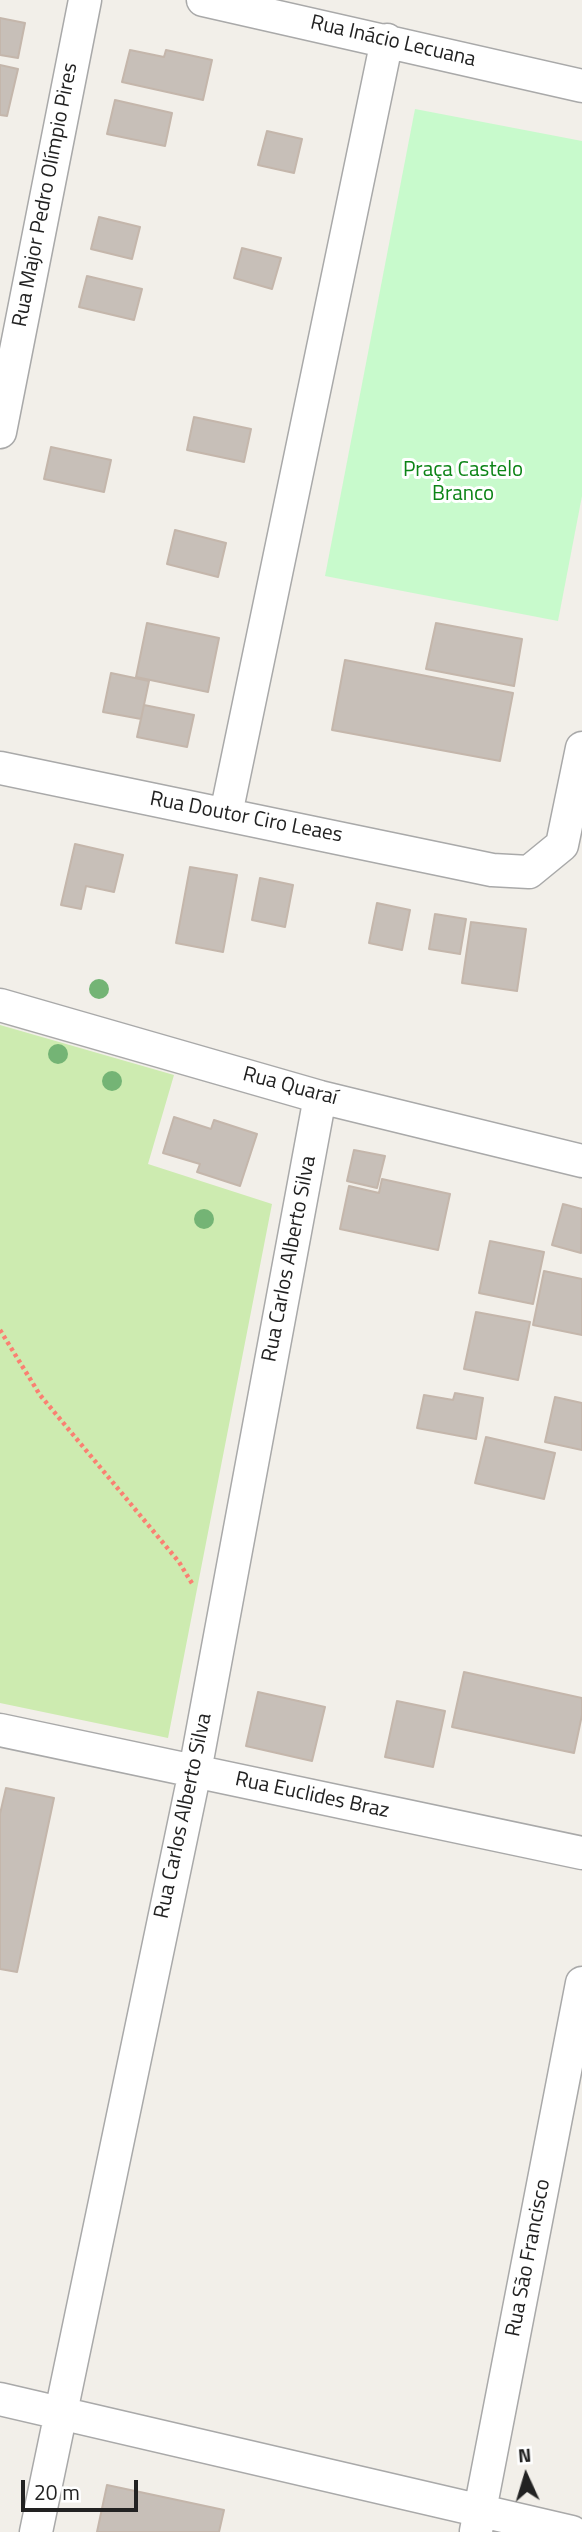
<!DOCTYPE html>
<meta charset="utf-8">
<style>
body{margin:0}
#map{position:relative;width:582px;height:2532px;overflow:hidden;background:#f2efe9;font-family:"Titillium Web",sans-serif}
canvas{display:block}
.north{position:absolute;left:491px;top:2441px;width:70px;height:70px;-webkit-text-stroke:5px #fff;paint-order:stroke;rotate:356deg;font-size:19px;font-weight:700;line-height:28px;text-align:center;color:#222}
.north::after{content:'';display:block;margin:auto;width:24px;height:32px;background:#222;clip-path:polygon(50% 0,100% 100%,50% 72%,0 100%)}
.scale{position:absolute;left:21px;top:2480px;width:117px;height:32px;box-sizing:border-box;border:4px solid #222;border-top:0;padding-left:9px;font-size:21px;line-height:24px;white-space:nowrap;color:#222;-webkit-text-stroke:5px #fff;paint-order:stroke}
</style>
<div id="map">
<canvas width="582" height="2532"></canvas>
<div class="north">N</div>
<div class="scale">20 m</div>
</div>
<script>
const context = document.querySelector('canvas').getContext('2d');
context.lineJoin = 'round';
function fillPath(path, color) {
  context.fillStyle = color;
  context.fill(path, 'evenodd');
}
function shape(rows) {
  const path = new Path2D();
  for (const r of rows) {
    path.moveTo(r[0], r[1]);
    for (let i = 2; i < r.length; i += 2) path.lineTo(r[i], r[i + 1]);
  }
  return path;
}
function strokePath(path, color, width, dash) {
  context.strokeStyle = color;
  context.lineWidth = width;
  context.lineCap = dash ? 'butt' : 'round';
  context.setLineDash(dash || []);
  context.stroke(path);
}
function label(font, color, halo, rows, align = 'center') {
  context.font = font + ' "Titillium Web",sans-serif';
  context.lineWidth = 6;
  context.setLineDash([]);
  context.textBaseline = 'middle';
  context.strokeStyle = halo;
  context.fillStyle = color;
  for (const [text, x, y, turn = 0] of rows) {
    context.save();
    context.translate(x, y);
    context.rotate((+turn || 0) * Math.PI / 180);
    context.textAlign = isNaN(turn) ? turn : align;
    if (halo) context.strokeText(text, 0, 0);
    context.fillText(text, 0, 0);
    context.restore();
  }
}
fillPath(shape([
 [0,1025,174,1075,148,1164,272,1204,168,1738,0,1703]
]), '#cdebb0');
fillPath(shape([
 [415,109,582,141,582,496,558,621,325,576]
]), '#c8facc');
const building = shape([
 [0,18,25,23,18,58,0,55,0,18],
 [130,50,164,57,166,50,212,60,203,100,122,82,130,50],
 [0,65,18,69,7,116,0,115,0,65],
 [115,100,172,113,165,146,107,134,115,100],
 [267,131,302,139,294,173,258,165,267,131],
 [99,217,140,227,132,259,91,249,99,217],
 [242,248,281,258,272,289,234,278,242,248],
 [87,276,142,289,134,320,79,307,87,276],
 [194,417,251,429,244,462,187,450,194,417],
 [51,447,111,460,104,492,44,479,51,447],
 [175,530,226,543,218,577,167,564,175,530],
 [147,623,219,638,208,692,136,677,147,623],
 [436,623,522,639,514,686,426,669,436,623],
 [345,660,513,693,500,761,332,730,345,660],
 [111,673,149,681,141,719,103,712,111,673],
 [144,705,194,715,187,747,137,737,144,705],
 [75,844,123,855,114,892,86,886,81,909,61,905,75,844],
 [190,867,237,875,223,952,176,943,190,867],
 [260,878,293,885,285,927,252,920,260,878],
 [377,903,410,910,402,950,369,943,377,903],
 [435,914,466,919,460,954,429,949,435,914],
 [471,922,526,929,517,991,462,983,471,922],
 [174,1117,211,1129,214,1120,257,1134,240,1186,197,1172,200,1164,163,1153,174,1117],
 [354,1150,385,1156,377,1188,347,1181,354,1150],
 [382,1179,450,1194,438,1250,340,1229,349,1186,379,1193,382,1179],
 [563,1204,582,1209,581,1253,552,1245,563,1204],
 [490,1241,544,1252,533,1304,479,1293,490,1241],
 [544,1271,582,1279,582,1335,533,1325,544,1271],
 [476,1312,530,1322,518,1380,464,1369,476,1312],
 [455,1393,483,1398,476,1439,417,1428,424,1395,453,1400,455,1393],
 [555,1397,582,1403,582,1450,545,1442,555,1397],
 [486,1437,555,1453,544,1499,475,1483,486,1437],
 [464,1672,582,1698,582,1715,574,1753,452,1727,464,1672],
 [258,1692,325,1707,312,1761,246,1746,258,1692],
 [397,1701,445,1711,433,1767,385,1757,397,1701],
 [6,1788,54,1798,17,1972,0,1969,0,1814,6,1788],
 [107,2485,224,2510,219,2532,97,2532,107,2485]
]);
fillPath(building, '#c7bfb8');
strokePath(building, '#c4b6ab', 2);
const street = shape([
 [203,0,582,86],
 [0,432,85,0],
 [0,768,492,870,529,872,562,845,582,748],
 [226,814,387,40],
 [0,1005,320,1097,582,1161],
 [0,1730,582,1853],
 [0,2399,572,2532],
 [476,2531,582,1983],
 [36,2532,195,1771,320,1097]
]);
strokePath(street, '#a9a9a9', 35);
strokePath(shape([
 [0,1330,40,1395,179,1562,193,1585]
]), '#fa8072', 4.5, [3.5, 3.5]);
strokePath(street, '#fff', 32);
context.fillStyle = '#74b475';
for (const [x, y] of [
 [99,989],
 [58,1054],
 [112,1081],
 [204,1219]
]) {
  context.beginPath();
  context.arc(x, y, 10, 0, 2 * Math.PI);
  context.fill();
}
label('21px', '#222', '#fff', [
 ["Rua Inácio Lecuana",393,42,13],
 ["Rua Major Pedro Olímpio Pires",46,195,-79],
 ["Rua Doutor Ciro Leaes",246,818,11],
 ["Rua Quaraí",290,1087,15],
 ["Rua Carlos Alberto Silva",290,1259,-79],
 ["Rua Euclides Braz",312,1796,12],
 ["Rua Carlos Alberto Silva",184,1816,-78],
 ["Rua São Francisco",529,2258,-79]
]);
label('21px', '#0c8416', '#fff', [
 ["Praça Castelo",463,471],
 ["Branco",463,495]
]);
</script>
